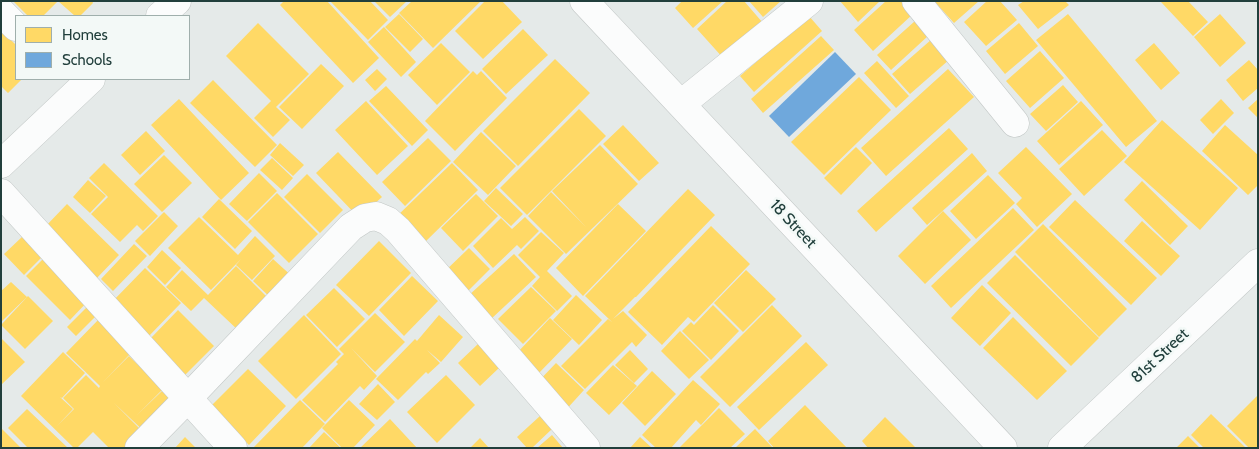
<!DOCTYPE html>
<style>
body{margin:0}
#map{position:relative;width:1259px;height:449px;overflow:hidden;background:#e5eae9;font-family:Cabin,sans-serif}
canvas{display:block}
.frame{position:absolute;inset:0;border:2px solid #213f3c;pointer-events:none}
.legend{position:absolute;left:15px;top:15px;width:175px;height:65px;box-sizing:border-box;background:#f3f9f7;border:1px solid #9fafac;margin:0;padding:6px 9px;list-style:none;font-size:15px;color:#213f3c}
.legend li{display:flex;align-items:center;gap:10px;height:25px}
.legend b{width:25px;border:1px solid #9fafac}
</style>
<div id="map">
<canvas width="1259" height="449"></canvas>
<div class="frame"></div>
<ul class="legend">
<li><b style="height:14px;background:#ffd966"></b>Homes</li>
<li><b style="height:14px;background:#6fa8dc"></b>Schools</li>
</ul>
</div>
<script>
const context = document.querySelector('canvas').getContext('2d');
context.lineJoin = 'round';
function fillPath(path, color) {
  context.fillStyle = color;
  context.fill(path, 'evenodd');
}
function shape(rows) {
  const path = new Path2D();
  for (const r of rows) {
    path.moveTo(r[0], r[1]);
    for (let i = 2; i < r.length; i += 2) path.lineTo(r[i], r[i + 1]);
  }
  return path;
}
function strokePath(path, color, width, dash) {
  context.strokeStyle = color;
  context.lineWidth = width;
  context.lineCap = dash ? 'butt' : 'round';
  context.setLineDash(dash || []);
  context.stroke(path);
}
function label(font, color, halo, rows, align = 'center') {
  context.font = font + ' Cabin,sans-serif';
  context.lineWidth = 5;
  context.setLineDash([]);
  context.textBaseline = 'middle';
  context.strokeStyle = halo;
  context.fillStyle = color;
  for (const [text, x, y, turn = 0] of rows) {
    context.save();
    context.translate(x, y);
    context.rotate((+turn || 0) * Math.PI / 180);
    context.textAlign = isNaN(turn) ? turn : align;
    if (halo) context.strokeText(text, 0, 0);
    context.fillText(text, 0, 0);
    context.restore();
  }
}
fillPath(shape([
 [13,1,58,1,43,16,28,16],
 [58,1,92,1,93,3,80,16,75,16],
 [284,1,327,1,379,58,353,83,280,5],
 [330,1,370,1,388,20,368,40],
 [374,1,407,1,390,17],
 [412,1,481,1,433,48,399,13],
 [485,1,502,1,522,22,483,59,455,31],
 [682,1,723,1,693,28,675,8],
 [727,1,744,1,763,23,724,59,697,29],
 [749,1,781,1,763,17],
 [840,1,880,1,858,22],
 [886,1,902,1,913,14,873,51,854,30],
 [934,1,979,1,954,23],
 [987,1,1000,1,1017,20,986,46,964,22],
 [1024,1,1065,1,1069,5,1038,29,1018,5],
 [1162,1,1188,1,1208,22,1193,36,1161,2],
 [399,14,423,39,410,52,385,27],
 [1068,14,1157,121,1126,147,1036,40],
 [1220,14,1246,43,1220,67,1194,37],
 [809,16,822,31,754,92,740,76],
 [915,21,928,36,891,70,877,55],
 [258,23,309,74,276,107,290,120,273,137,254,118,271,101,226,56],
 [1019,23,1038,46,1005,74,986,51],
 [384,27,416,62,401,77,368,42],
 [523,29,548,55,506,94,482,69],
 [1,30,16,45,16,79,22,79,8,93,1,86],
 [821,36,834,50,763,113,751,99],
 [932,39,950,59,910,94,892,74],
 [441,43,470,72,437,105,408,75],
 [1154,43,1180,73,1161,90,1135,60],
 [1040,51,1064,78,1030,108,1006,81],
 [555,59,590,93,518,166,483,131],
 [1249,60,1258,70,1258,88,1243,101,1226,80],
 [877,61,909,96,896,108,864,73],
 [321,64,344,86,302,129,279,107],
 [377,69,387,79,375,91,365,80],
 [948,69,974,97,886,176,861,148],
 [473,71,477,75,481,71,507,98,455,151,425,121],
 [859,77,891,110,824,175,791,142],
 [213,80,277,145,255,167,190,103],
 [1063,85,1078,102,1046,131,1030,114],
 [386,86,428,130,412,146,369,101],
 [179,99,249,173,221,200,151,125],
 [1221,99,1234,113,1213,134,1200,120],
 [1258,99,1258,118,1248,108],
 [366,101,408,146,377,175,335,130],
 [1081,101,1103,125,1059,165,1037,141],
 [579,109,606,136,527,215,500,188],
 [1162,120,1238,188,1200,230,1124,162],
 [623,125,659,163,639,181,603,144],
 [1225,125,1258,155,1258,185,1248,195,1202,151],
 [949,128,968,149,876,232,857,211],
 [1102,130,1127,156,1084,196,1059,169],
 [146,131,165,151,140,175,121,155],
 [481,132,516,166,488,195,453,162],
 [428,138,451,161,405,206,382,182],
 [280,143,304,165,293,176,270,155],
 [600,145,638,184,566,254,528,216,551,192,586,227,552,191],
 [856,147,872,163,841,195,824,178],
 [1026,147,1072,194,1037,227,1016,204,1022,198,998,173],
 [338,152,382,197,359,218,316,173],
 [972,153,987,171,927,225,912,208],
 [164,155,192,183,162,212,134,184],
 [272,158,293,178,282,190,260,170],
 [104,163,158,216,143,231,137,225,120,242,91,214,108,197,89,178],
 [452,163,478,190,422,245,395,218],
 [259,173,277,191,247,221,229,204],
 [307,174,343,210,320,233,284,197],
 [988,175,1015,203,976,239,950,211],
 [88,180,106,196,90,213,73,197],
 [1142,181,1188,226,1170,245,1124,200],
 [496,188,523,214,511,226,484,201],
 [688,189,715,215,636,297,635,297,613,319,623,311,647,335,636,347,632,342,585,389,561,366,608,319,612,322,585,296],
 [277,193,318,234,289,263,248,222],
 [476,194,498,216,463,251,441,228],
 [219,199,252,231,235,249,202,217],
 [1075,200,1157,278,1131,305,1049,227],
 [67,204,119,255,95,280,43,229],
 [618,204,646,231,583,296,556,268],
 [1013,208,1034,230,951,308,931,286],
 [943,211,971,240,925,284,898,256],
 [164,212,178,226,150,256,135,241],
 [199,217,238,255,255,236,275,256,252,280,236,265,241,259,211,290,168,248],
 [525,217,539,231,521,249,517,245,493,268,473,246,501,218,512,229],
 [1142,221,1180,256,1161,276,1124,241],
 [1043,224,1127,309,1099,337,1015,252],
 [711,226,750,264,694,322,688,317,662,345,628,312],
 [541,232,564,253,547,271,572,296,557,311,532,286,540,277,518,255],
 [23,236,43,256,24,275,4,254],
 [379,241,411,273,369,316,336,285],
 [134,244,147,256,113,291,101,279],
 [469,248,490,269,465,294,444,272],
 [162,250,181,268,165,285,147,267],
 [514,254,536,277,490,320,468,296],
 [1015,255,1099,338,1071,366,987,283],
 [45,257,89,300,70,320,26,276],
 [273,259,295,279,274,301,253,281],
 [236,266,270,300,240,332,204,298,191,311,166,287,182,270,208,295],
 [145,268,181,303,148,337,112,302],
 [746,270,776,299,743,332,714,303],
 [412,276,438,301,404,336,379,310],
 [11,282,27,297,1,322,1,291],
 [982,285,1011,313,980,346,951,318],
 [531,287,556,311,523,344,498,319],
 [334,288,365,319,337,347,306,315],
 [576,295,602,320,579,345,553,320],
 [28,296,53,321,25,349,1,325],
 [89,305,98,314,76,336,67,327],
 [713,305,739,331,711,360,682,331,691,322,694,325],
 [772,305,802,336,730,407,700,377],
 [178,310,214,346,185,375,149,340],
 [375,313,405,342,375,372,351,348,377,376,364,390,360,386,325,422,302,400,338,364,336,362,344,354,339,349],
 [304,315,341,354,296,399,258,361],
 [439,315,463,337,441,362,427,350,440,363,428,374,426,372,398,400,376,379,415,339,417,341],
 [1013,317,1067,371,1037,400,983,348],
 [100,318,134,350,102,383,129,356,163,389,137,415,162,391,177,406,148,435,114,403,139,428,135,448,109,448,93,432,77,448,74,448,21,396,63,352,85,373,62,398,60,397,73,409,57,426,74,409,63,398,86,375,99,388,100,386,66,353],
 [550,318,572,339,538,374,517,353],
 [680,331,709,360,689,379,661,351],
 [1,338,25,362,1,385],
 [806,342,828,365,759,430,737,407],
 [478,344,500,367,480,386,458,363],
 [630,350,648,369,634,383,615,365],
 [556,363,584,390,564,412,535,385],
 [613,365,637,386,609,415,586,393],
 [248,369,286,406,249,445,210,407],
 [652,371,676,394,645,426,622,403],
 [446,375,475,405,437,443,407,412],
 [693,380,720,404,701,425,696,420,671,448,656,448,642,435],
 [378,384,395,402,377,420,359,404],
 [1258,395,1258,448,1249,448,1227,426],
 [300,400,325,424,302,448,253,448],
 [349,400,375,425,353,448,342,448,322,428],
 [805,405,847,448,774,448,768,441],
 [719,408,745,434,730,448,679,448],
 [27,409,68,448,28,448,8,428],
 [1211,414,1246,448,1204,448,1191,435],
 [540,416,552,429,532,448,527,448,517,437],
 [885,417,916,448,868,448,862,441],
 [390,419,417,448,360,448],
 [1,428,21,448,1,448],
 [755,429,773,448,735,448],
 [324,432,341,448,309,448],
 [552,435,563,448,537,448],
 [1188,436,1200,448,1176,448],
 [185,437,196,448,175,448],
 [640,437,652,448,630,448],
 [480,438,489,448,470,448]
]), '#ffd966');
fillPath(shape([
 [835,52,856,74,789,137,769,116]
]), '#6fa8dc');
const minor = shape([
 [584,1,1003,448],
 [916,1,1015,123],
 [1,12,16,27],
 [160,16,177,1],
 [681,104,809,1],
 [1,164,91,79],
 [1,193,233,448],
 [139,448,188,398,351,227,365,218,376,216,388,221,398,230,586,448],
 [1062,448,1258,263]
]);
strokePath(minor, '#c2c7c6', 29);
strokePath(minor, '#fbfcfc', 28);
label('16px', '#213f3c', '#f3f9f7', [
 ["18 Street",793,224,47],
 ["81st Street",1160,356,-43]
]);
</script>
